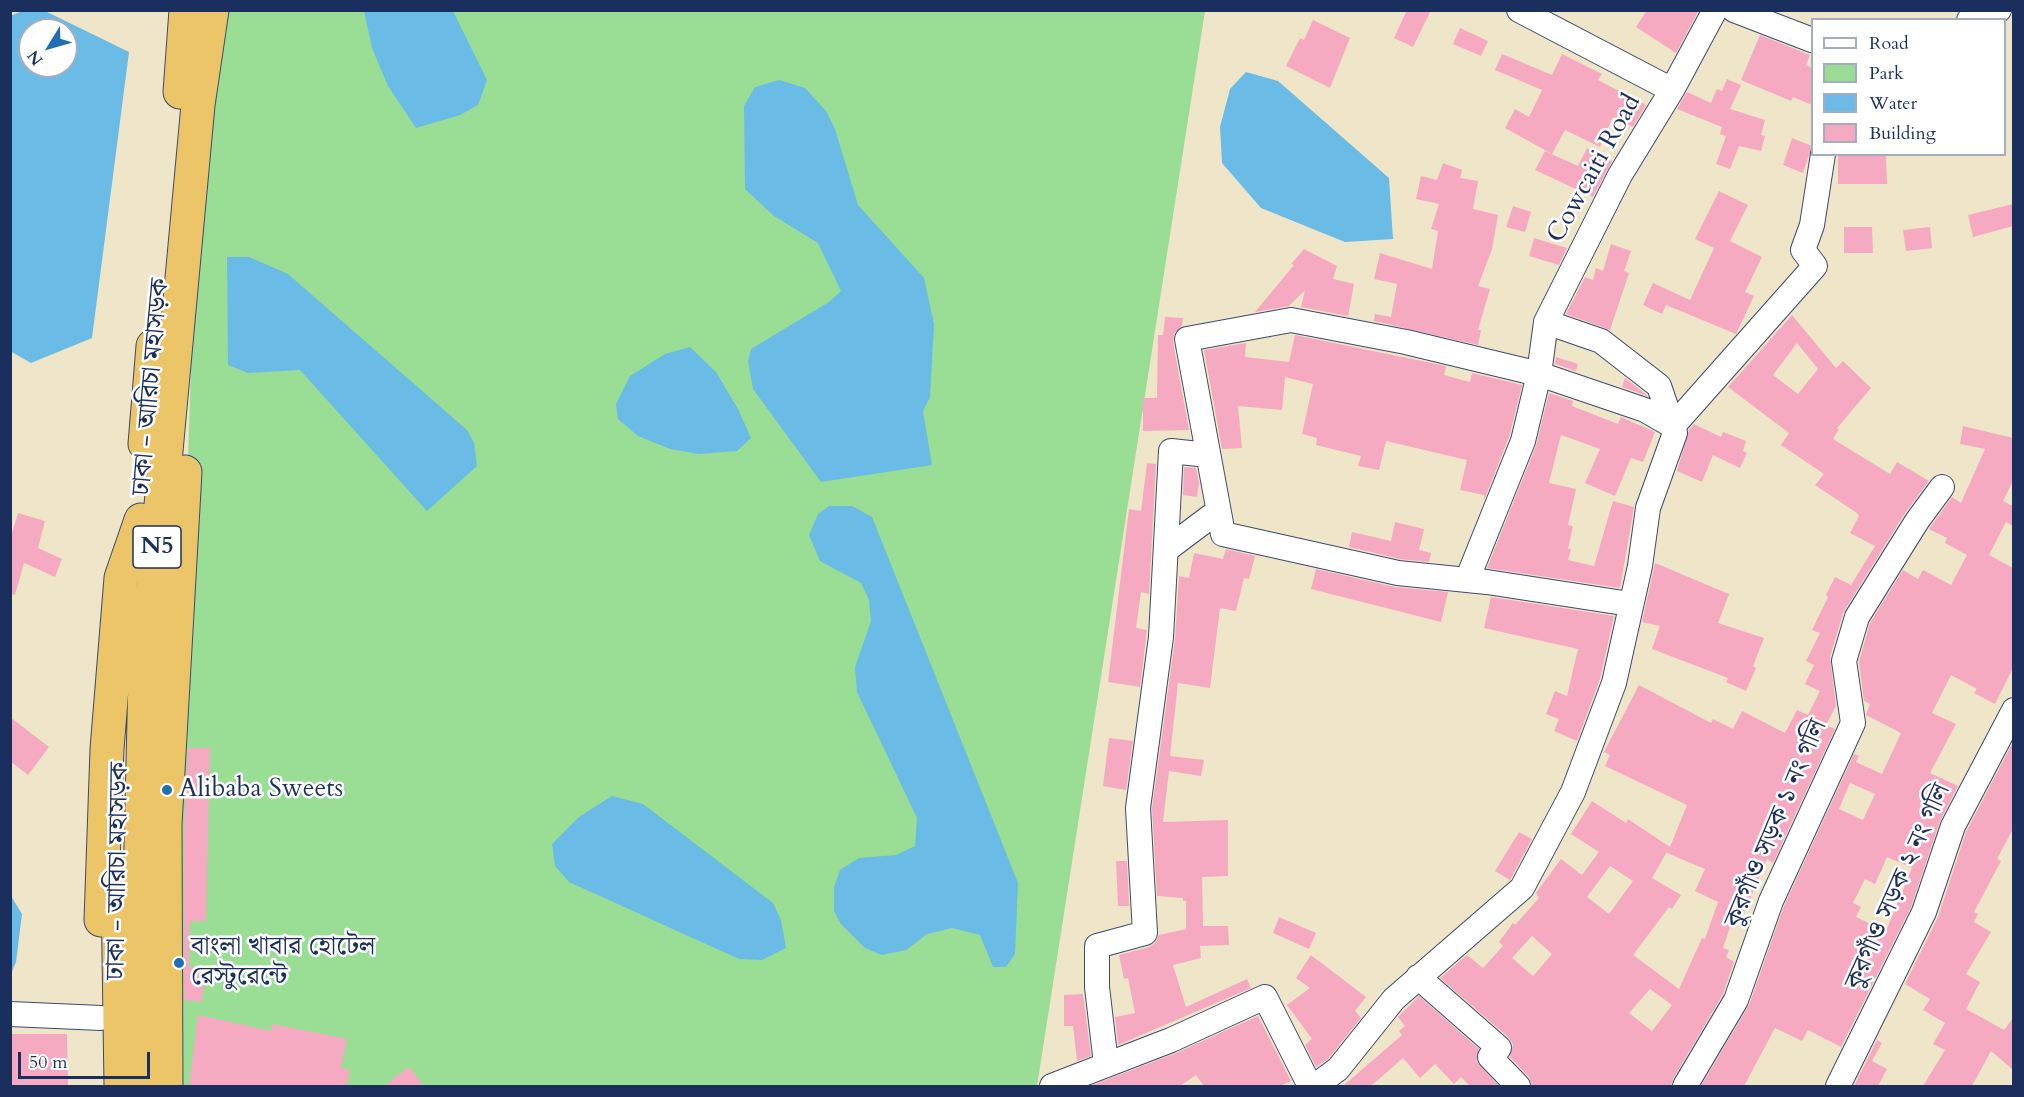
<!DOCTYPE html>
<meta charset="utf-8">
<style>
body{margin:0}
#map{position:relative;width:2024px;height:1097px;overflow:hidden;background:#efe5c9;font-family:Cardo,serif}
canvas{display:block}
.frame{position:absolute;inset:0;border:12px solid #1b2f5e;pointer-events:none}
.legend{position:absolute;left:1811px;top:18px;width:195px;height:138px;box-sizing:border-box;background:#fff;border:2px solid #a4acbf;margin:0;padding:8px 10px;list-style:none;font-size:18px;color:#1b2f5e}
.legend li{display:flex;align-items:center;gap:12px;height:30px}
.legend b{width:30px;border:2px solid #a4acbf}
.north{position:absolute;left:18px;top:18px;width:60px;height:60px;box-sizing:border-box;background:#fff;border:2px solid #a4acbf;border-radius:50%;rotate:233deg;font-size:16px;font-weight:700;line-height:24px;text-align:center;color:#1b2f5e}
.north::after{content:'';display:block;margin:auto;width:21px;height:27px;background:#1f6fb2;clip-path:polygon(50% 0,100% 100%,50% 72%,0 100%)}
.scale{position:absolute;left:18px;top:1052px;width:132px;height:27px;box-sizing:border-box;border:3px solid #1b2f5e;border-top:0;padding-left:8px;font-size:18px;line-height:21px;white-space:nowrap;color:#1b2f5e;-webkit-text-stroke:4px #fff;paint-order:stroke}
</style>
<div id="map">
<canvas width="2024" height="1097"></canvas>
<div class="frame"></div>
<ul class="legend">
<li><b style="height:8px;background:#fff"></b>Road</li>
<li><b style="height:16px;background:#9add94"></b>Park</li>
<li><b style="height:16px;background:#6abce6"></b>Water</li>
<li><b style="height:16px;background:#f6aac2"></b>Building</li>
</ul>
<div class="north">N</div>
<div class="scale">50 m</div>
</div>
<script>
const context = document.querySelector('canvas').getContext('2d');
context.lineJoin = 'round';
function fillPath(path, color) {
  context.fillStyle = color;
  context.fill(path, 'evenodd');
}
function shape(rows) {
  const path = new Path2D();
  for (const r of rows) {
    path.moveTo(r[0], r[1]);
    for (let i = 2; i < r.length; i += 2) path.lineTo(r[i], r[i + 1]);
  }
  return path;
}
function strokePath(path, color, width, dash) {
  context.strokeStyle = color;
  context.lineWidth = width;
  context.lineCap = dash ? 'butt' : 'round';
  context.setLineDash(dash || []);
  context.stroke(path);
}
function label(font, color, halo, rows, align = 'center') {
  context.font = font + ' Cardo,"Noto Serif Bengali",serif';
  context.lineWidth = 5;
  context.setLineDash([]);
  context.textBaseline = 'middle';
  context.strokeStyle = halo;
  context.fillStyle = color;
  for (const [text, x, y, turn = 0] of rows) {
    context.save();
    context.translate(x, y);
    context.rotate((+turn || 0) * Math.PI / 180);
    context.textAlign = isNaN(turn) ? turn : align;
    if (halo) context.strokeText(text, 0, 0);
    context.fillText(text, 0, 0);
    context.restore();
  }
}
fillPath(shape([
 [219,11,1205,11,1037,1086,168,1086,191,365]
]), '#9add94');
fillPath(shape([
 [25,10,45,11,129,52,92,338,31,363,10,351,10,16],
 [30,30,66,30,66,66,30,66],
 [364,11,453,11,487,80,478,105,460,115,416,128,388,86,372,48],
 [1246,72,1278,81,1389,178,1393,239,1345,242,1261,208,1222,163,1220,127,1230,89],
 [779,80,805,88,826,111,835,129,858,205,924,278,934,324,930,397,923,411,932,465,821,482,753,389,748,361,751,349,829,302,841,291,818,243,774,216,745,189,744,106,755,87],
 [227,257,249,257,288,274,467,430,474,443,477,466,427,511,300,370,248,373,228,365],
 [690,347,716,372,738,409,751,438,737,451,699,454,670,449,638,436,618,419,616,404,630,376,665,354],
 [829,506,852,506,872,517,1018,883,1015,954,1006,967,993,967,980,935,952,928,927,934,906,950,882,955,865,948,841,924,834,911,834,887,840,870,859,858,896,855,915,846,917,818,857,692,855,667,871,621,869,600,861,583,820,561,809,535,818,514],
 [612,796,643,804,773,903,781,920,786,948,762,960,739,959,569,882,555,866,552,844,579,817],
 [11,896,22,914,16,962,11,974]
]), '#6abce6');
fillPath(shape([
 [1407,10,1431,10,1413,47,1394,38],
 [1647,10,1699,10,1676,53,1636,27],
 [1313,20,1350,38,1330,88,1286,66,1300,38,1304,40],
 [1460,28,1488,41,1481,56,1453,44],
 [1760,35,1810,55,1806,65,1812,68,1812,105,1793,97,1791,101,1741,80],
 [1502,54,1552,75,1562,54,1602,74,1598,80,1646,105,1633,127,1613,117,1600,147,1565,130,1552,154,1505,128,1515,109,1529,117,1542,90,1495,70],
 [1727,79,1741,85,1730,109,1765,120,1761,135,1765,136,1761,151,1739,146,1730,169,1716,164,1726,136,1720,134,1722,127,1677,109,1687,92,1711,103,1717,89,1722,91],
 [1792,138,1812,146,1803,173,1783,165],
 [1587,148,1612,161,1593,197,1535,170,1545,151,1578,166],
 [1838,154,1886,154,1887,184,1838,184],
 [1443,163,1462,170,1460,178,1478,181,1473,209,1498,215,1492,249,1478,286,1490,289,1478,330,1481,330,1478,345,1374,321,1375,314,1391,317,1397,284,1374,279,1380,253,1432,269,1438,231,1431,229,1439,204,1416,199,1421,176,1437,180],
 [1719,191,1748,205,1730,241,1762,257,1745,292,1754,296,1736,334,1666,305,1662,314,1643,305,1653,283,1690,300,1714,248,1695,239],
 [2013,204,2013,226,1973,237,1968,215],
 [1513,206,1531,212,1525,232,1506,227],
 [1844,227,1872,227,1873,253,1844,253],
 [1930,227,1932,248,1906,251,1903,230],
 [1534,238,1567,248,1559,265,1529,256],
 [1611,244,1631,251,1624,271,1629,273,1610,330,1566,314,1585,277,1593,280,1596,268,1603,271],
 [1304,249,1337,266,1333,279,1354,284,1348,316,1301,307,1305,290,1289,306,1255,312,1294,265,1291,264],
 [1792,315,1836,368,1843,361,1871,388,1837,428,1839,429,1833,439,1890,474,1897,462,1929,481,1905,513,1843,613,1830,657,1836,706,1826,725,1835,729,1773,863,1767,859,1744,913,1736,910,1723,948,1729,950,1726,957,1734,962,1723,994,1673,1079,1671,1086,1532,1086,1529,1077,1510,1057,1513,1044,1508,1037,1440,978,1467,955,1483,968,1503,946,1499,942,1513,923,1515,925,1539,898,1536,893,1561,859,1582,875,1599,852,1571,834,1592,801,1626,823,1628,819,1670,847,1687,805,1605,766,1610,755,1604,752,1639,685,1711,723,1713,719,1733,729,1742,711,1785,733,1797,710,1808,715,1820,691,1805,684,1814,665,1806,661,1820,633,1812,630,1828,597,1826,595,1835,577,1851,585,1875,546,1850,533,1859,516,1857,513,1815,485,1824,474,1781,445,1789,433,1728,387],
 [1797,343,1818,369,1798,394,1773,375],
 [1668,850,1667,853,1705,869,1695,891,1718,902,1705,939,1702,938,1679,989,1633,955,1669,907,1672,909,1681,895,1652,878],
 [1610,866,1633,881,1609,914,1587,897],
 [1532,936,1552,954,1533,976,1512,958],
 [1650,989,1672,1005,1652,1031,1629,1013],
 [1165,317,1183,318,1182,326,1174,334,1173,342,1189,430,1143,431,1143,398,1157,398,1158,335,1163,335],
 [1295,335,1446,366,1444,375,1470,382,1472,373,1522,385,1509,437,1484,500,1484,495,1460,490,1467,460,1386,441,1379,470,1358,466,1361,456,1316,445,1317,438,1302,434,1313,384,1285,377,1282,410,1238,406,1242,448,1222,449,1204,350,1246,343,1245,357,1289,362],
 [1556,357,1578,364,1576,371,1555,364],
 [1625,378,1647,395,1647,396,1622,387],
 [1549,393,1573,401,1572,406,1618,424,1621,417,1655,432,1643,462,1631,458,1615,496,1585,483,1600,449,1561,435,1549,483,1576,489,1568,525,1573,526,1568,549,1571,549,1568,560,1594,566,1613,501,1634,507,1620,588,1487,568,1536,446],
 [1694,424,1721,437,1723,432,1746,441,1743,451,1747,453,1740,468,1713,455,1702,482,1677,471,1689,430],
 [1963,426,2013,438,2013,481,2003,501,2013,506,2013,526,2006,522,1989,555,2013,568,2013,668,1995,704,1974,693,1977,689,1951,675,1932,713,1956,724,1930,773,1958,786,1940,821,1911,907,1841,1047,1808,1030,1802,1041,1775,1028,1744,1086,1701,1086,1749,1005,1784,906,1854,754,1859,756,1856,762,1882,774,1901,733,1866,715,1870,704,1864,701,1859,662,1870,623,1903,570,1918,579,1923,570,1951,585,1967,555,1945,543,1947,538,1929,529,1952,497,1961,503,1985,449,1960,444],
 [1850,783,1875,794,1863,820,1839,809],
 [1887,857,1912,868,1886,931,1856,917,1861,907,1853,903,1865,879,1875,884],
 [1147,463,1156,464,1149,594,1141,592,1136,628,1147,630,1140,687,1108,682,1129,509,1141,511],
 [1184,467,1196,468,1199,483,1197,497,1183,495],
 [18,513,45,521,38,548,62,559,55,577,24,563,15,595,10,594,10,540],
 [1395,522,1424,529,1419,550,1431,553,1429,562,1400,559,1349,547,1352,532,1391,541],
 [1226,549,1255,556,1249,579,1244,578,1236,611,1220,608,1210,688,1178,683,1170,756,1204,760,1201,776,1169,771,1163,822,1228,820,1228,876,1202,877,1203,926,1228,926,1229,945,1200,946,1201,958,1173,965,1186,1007,1247,979,1251,988,1118,1045,1115,1017,1135,1013,1128,978,1124,979,1119,955,1149,947,1155,943,1159,935,1186,929,1186,901,1183,901,1183,898,1157,896,1152,809,1175,639,1179,576,1189,578,1194,553,1223,559],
 [1655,563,1729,594,1718,623,1764,638,1753,666,1756,668,1746,691,1726,682,1728,678,1652,649,1660,626,1642,622],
 [1316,569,1395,587,1448,592,1441,622,1311,589],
 [1491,597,1614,616,1600,679,1577,741,1554,731,1559,719,1546,714,1555,691,1567,696,1578,649,1484,628],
 [10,717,49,747,28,775,10,761],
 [1109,738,1133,741,1126,790,1103,786],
 [2013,742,2013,829,1997,859,2001,861,1974,912,1978,914,1974,922,1991,932,1966,974,1980,982,1966,1009,2004,1030,2013,1018,2013,1070,1991,1051,1972,1086,1923,1086,1945,1050,1933,1044,1945,1023,1923,1010,1930,999,1905,984,1938,917,1966,832],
 [188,748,210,748,206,921,190,921,189,967,205,968,202,1002,184,1000,184,824],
 [1519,832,1532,839,1510,880,1495,871],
 [1116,861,1127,861,1129,906,1118,906],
 [1279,917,1316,933,1309,949,1273,933],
 [1311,955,1366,997,1355,1011,1361,1018,1328,1059,1316,1067,1305,1045,1312,1039,1287,1005,1310,988,1296,978],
 [1083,994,1091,1056,1077,1061,1073,1026,1064,1026,1064,995],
 [1419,996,1479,1049,1476,1061,1499,1086,1470,1086,1461,1077,1454,1084,1435,1064,1420,1078,1403,1058,1371,1086,1343,1086,1402,1035,1399,1031,1405,1026,1398,1017],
 [198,1015,271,1031,272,1024,347,1039,341,1068,350,1070,347,1086,189,1086],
 [1258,1016,1291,1081,1280,1086,1204,1086,1196,1075,1180,1086,1090,1086,1176,1053],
 [10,1034,67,1034,68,1086,10,1086],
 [1877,1040,1882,1043,1872,1061,1887,1069,1878,1086,1854,1086],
 [409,1067,424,1086,384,1086]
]), '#f6aac2');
const minor = shape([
 [1734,10,1812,40],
 [1969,20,1999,10],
 [1672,90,1715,10],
 [1166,550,1218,511],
 [1467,580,1523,441,1539,374,1546,322,1620,175,1672,90,1519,10],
 [1630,604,1487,582,1398,573,1223,534,1187,339,1291,320,1406,342,1539,374,1645,410,1673,426,1815,266,1803,250,1812,225,1823,154],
 [1418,977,1499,1048,1490,1057,1518,1086],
 [10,1014,101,1018],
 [1106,1064,1097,987,1097,946,1145,933,1138,808,1161,637,1171,451,1208,455],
 [1052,1086,1171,1040,1265,997,1310,1086],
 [1315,1086,1338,1069,1394,999,1522,888,1573,792,1614,683,1640,566,1648,508,1675,433,1659,386,1601,341,1546,322],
 [1685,1086,1736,1000,1771,901,1853,723,1844,661,1857,617,1917,521,1942,487],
 [1838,1086,1924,912,1953,826,2014,710]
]);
const highway = shape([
 [180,92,186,10],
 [145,444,153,346],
 [118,890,121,1086],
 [101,920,107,749,121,578,141,520],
 [145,1086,140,887,145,678,198,105,212,10],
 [166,1086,165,824,185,472]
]);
strokePath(minor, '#3b4a6e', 26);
strokePath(highway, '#3b4a6e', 35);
strokePath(minor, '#fff', 24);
strokePath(highway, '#ecc569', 33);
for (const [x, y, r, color] of [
 [167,790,6,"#1f6fb2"],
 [179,963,6,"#1f6fb2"]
]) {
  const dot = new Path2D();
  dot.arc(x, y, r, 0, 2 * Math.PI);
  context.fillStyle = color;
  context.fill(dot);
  strokePath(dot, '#fff', 2);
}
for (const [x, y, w] of [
 [157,547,48]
]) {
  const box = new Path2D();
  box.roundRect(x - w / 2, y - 21, w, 42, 4.5);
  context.fillStyle = '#fff';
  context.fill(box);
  strokePath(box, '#1b2f5e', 1.5);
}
label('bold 24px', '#1b2f5e', null, [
 ["N5",157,547]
]);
label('26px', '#1b2f5e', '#fff', [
 ["Cowcaiti Road",1595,169,-61],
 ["ঢাকা - আরিচা মহাসড়ক",152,387,-85],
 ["কুরগাঁও সড়ক ১ নং গলি",1777,824,-67],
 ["ঢাকা - আরিচা মহাসড়ক",119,871,-89],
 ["কুরগাঁও সড়ক ২ নং গলি",1899,887,-66]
]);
label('26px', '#1b2f5e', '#fff', [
 ["Alibaba Sweets",179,790],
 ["বাংলা খাবার হোটেল",191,948],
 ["রেস্টুরেন্টে",191,978]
], 'left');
</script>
